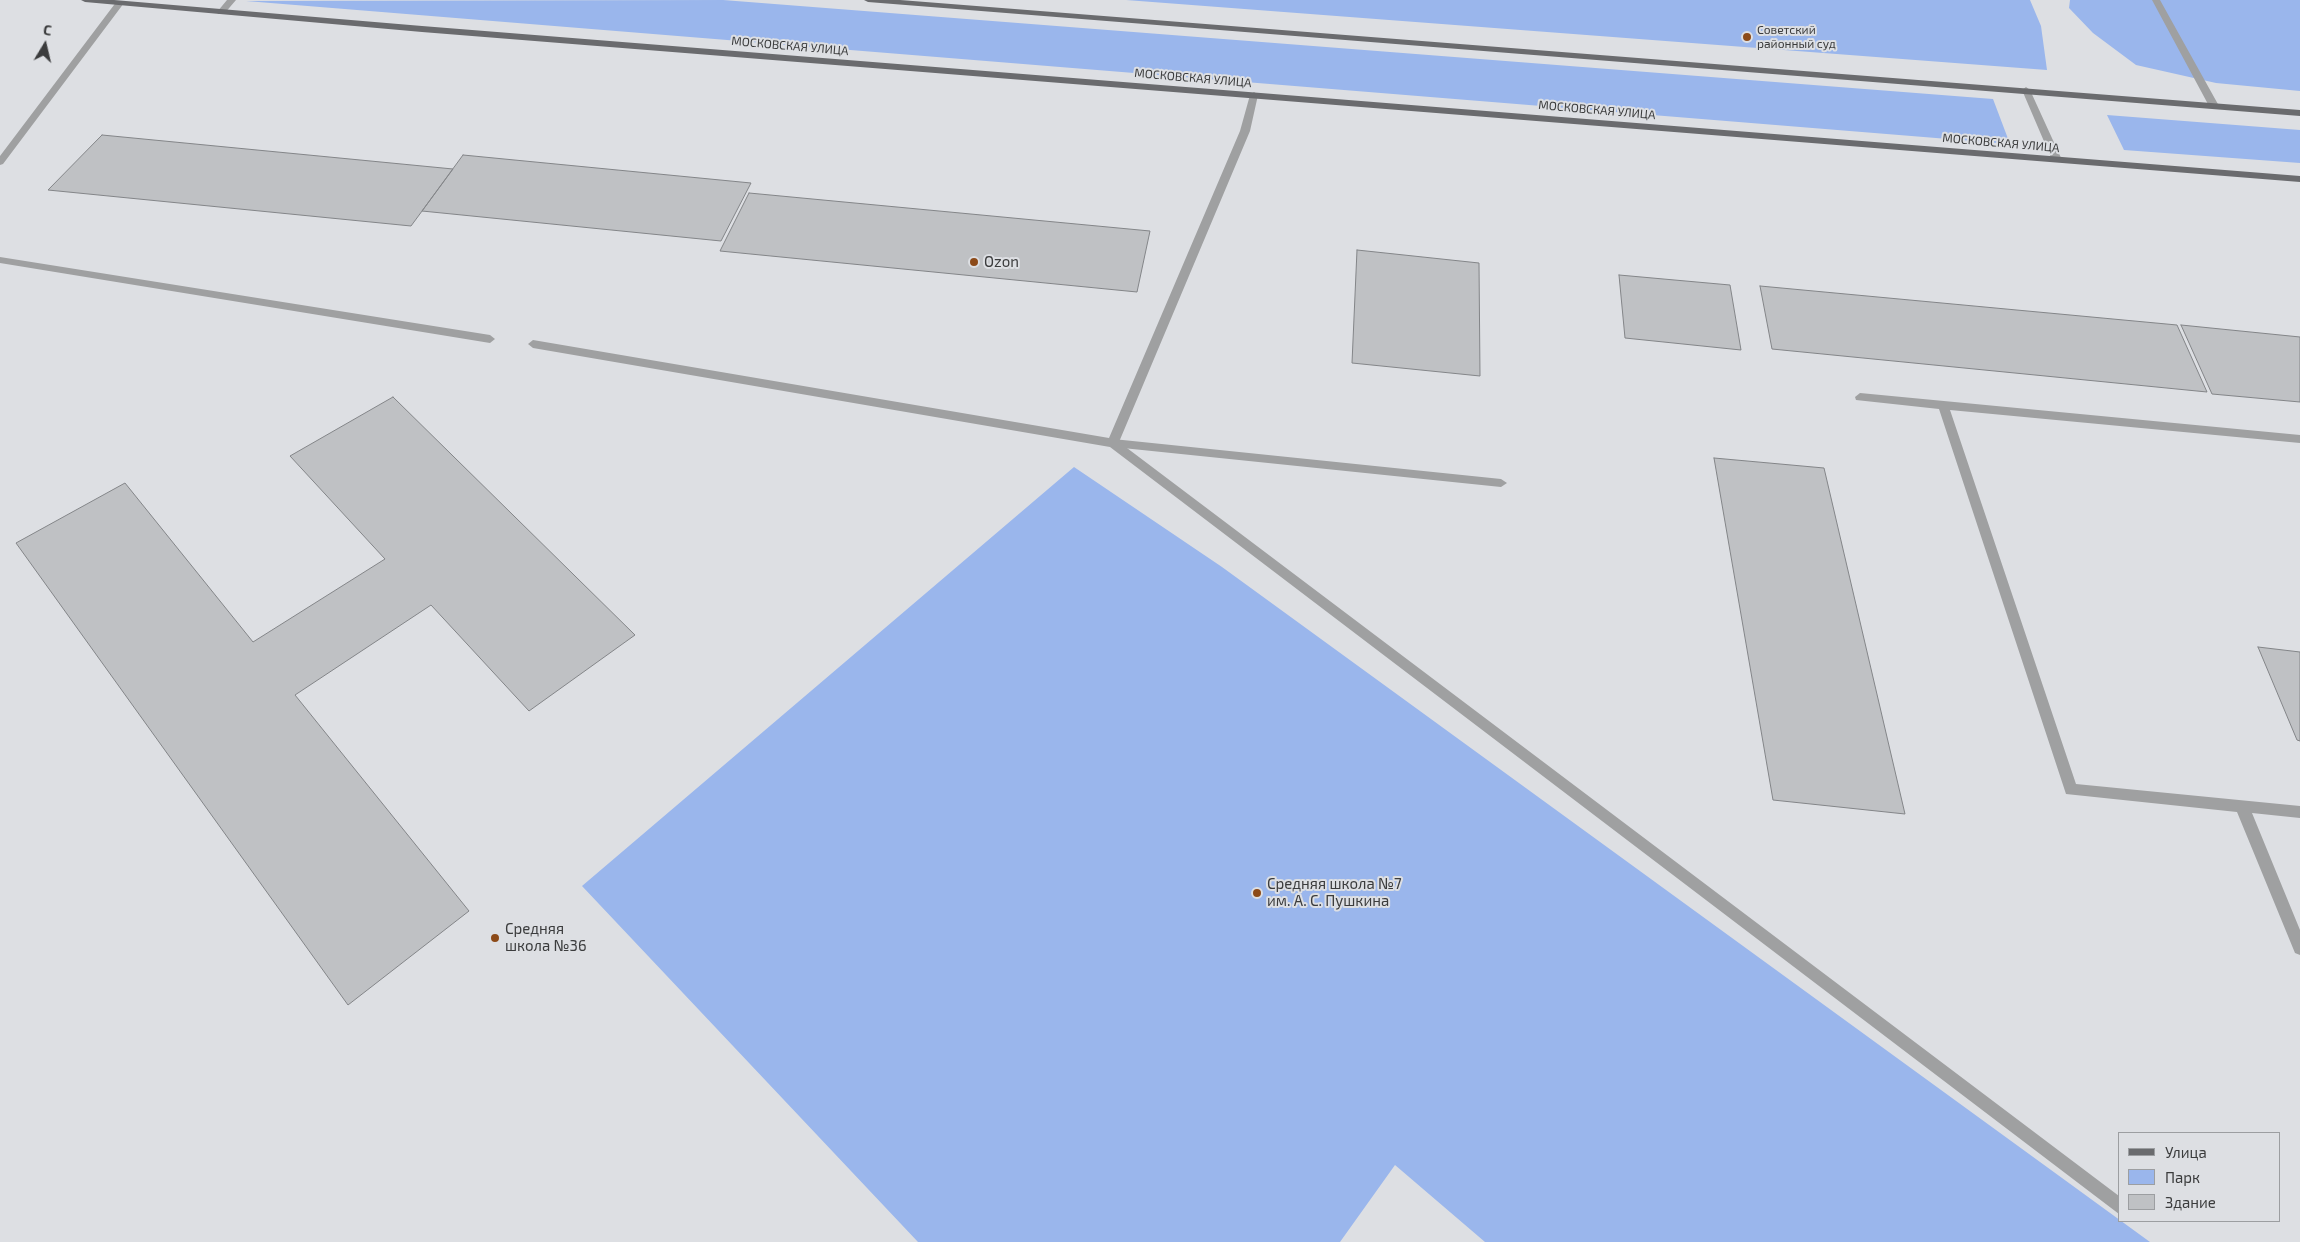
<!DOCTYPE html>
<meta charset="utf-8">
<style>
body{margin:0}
#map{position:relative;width:2300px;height:1242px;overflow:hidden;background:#dddfe3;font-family:"Exo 2",sans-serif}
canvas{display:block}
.legend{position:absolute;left:2118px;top:1132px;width:162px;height:90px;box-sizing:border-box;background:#dddfe3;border:1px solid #9c9ea1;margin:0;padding:6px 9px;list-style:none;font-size:15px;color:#3b3c3d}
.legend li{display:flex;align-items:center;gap:10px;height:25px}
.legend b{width:25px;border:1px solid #9c9ea1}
.north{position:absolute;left:20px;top:20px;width:50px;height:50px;-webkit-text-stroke:4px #dddfe3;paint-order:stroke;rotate:9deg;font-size:14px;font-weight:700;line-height:20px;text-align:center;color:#3b3c3d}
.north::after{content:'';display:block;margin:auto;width:18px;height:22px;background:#3b3c3d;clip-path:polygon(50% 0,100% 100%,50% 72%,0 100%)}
</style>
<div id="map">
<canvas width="2300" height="1242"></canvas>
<ul class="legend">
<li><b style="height:6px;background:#6a6b6e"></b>Улица</li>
<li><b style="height:14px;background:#9ab6ec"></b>Парк</li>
<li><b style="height:14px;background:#bfc1c4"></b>Здание</li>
</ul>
<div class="north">С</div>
</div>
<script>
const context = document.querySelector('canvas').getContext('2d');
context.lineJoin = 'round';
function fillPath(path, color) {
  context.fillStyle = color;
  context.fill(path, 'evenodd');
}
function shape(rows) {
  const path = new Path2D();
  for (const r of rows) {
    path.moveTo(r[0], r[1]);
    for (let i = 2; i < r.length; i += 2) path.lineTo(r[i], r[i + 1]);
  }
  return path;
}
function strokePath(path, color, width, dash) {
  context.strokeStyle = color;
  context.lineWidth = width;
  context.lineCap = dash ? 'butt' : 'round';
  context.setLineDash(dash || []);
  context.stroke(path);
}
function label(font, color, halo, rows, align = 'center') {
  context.font = font + ' "Exo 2",sans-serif';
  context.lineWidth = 4;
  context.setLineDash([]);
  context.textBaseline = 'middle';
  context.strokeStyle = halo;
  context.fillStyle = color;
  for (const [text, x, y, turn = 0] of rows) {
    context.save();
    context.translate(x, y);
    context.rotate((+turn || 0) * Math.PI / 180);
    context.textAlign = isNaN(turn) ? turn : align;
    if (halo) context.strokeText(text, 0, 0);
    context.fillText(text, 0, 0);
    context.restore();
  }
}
fillPath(shape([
 [723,0,1993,99,2010,144,246,1],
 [1126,0,2030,0,2041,26,2047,70],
 [2070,0,2300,0,2300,91,2216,83,2136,65,2093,33,2069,8],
 [2107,115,2300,130,2300,163,2124,150],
 [1074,467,1222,567,2150,1242,1485,1242,1395,1165,1340,1242,918,1242,582,886]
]), '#9ab6ec');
const building = shape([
 [102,135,453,169,411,226,48,190,102,135],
 [463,155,751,183,721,241,422,211,463,155],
 [749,193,1150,231,1137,292,720,251,749,193],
 [1357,250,1479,263,1480,376,1352,363,1357,250],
 [1619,275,1730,285,1741,350,1625,338,1619,275],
 [1760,286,2177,325,2207,392,1772,349,1760,286],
 [2181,325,2300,337,2300,402,2212,394,2181,325],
 [393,397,635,635,529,711,431,605,295,695,469,911,348,1005,16,543,125,483,253,642,385,559,290,456,393,397],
 [1714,458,1824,468,1905,814,1773,800,1714,458],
 [2258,647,2300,652,2300,741,2297,740,2258,647]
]);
fillPath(building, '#bfc1c4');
strokePath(building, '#838588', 1);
fillPath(shape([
 [227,0,236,0,224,14,218,14,217,12,227,0],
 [2152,0,2160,0,2219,106,2217,108,2209,106,2152,0],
 [117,1,124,3,3,164,0,165,0,156,117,1],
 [2026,87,2030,90,2062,160,2060,162,2054,162,2052,160,2022,90,2026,87],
 [0,257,490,335,495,339,490,343,0,263,0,257],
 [1860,393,2300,435,2300,443,1950,410,2076,784,2300,806,2300,818,2252,813,2300,930,2300,955,2295,953,2237,812,2066,794,1939,409,1856,400,1855,397,1860,393],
 [1113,439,1501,479,1507,483,1501,487,1113,447,1107,443,1113,439]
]), '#9fa0a1');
fillPath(shape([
 [1254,92,1258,95,1250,131,1119,442,2119,1196,2119,1214,1110,447,533,348,528,344,533,340,1109,438,1240,131,1250,95,1254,92]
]), '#9fa0a1');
fillPath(shape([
 [81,0,114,0,422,26,2300,176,2300,182,422,32,85,2,81,0],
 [864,0,900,0,2300,110,2300,116,868,2,864,0]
]), '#6a6b6e');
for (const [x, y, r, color] of [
 [1747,37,5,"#8c4a18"],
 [974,262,5,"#8c4a18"],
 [1257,893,5,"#8c4a18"],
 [495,938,5,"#8c4a18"]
]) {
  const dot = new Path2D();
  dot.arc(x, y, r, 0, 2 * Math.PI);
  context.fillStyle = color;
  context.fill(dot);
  strokePath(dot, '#dddfe3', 2);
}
label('12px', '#3b3c3d', '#dddfe3', [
 ["Советский",1757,30],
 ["районный суд",1757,44]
], 'left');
label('12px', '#3b3c3d', '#dddfe3', [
 ["МОСКОВСКАЯ УЛИЦА",790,46,5],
 ["МОСКОВСКАЯ УЛИЦА",1193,78,5],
 ["МОСКОВСКАЯ УЛИЦА",1597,110,5],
 ["МОСКОВСКАЯ УЛИЦА",2001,143,5]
]);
label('15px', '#3b3c3d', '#dddfe3', [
 ["Ozon",984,262],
 ["Средняя школа №7",1267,884],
 ["им. А. С. Пушкина",1267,901],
 ["Средняя",505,929],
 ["школа №36",505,946]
], 'left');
</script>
